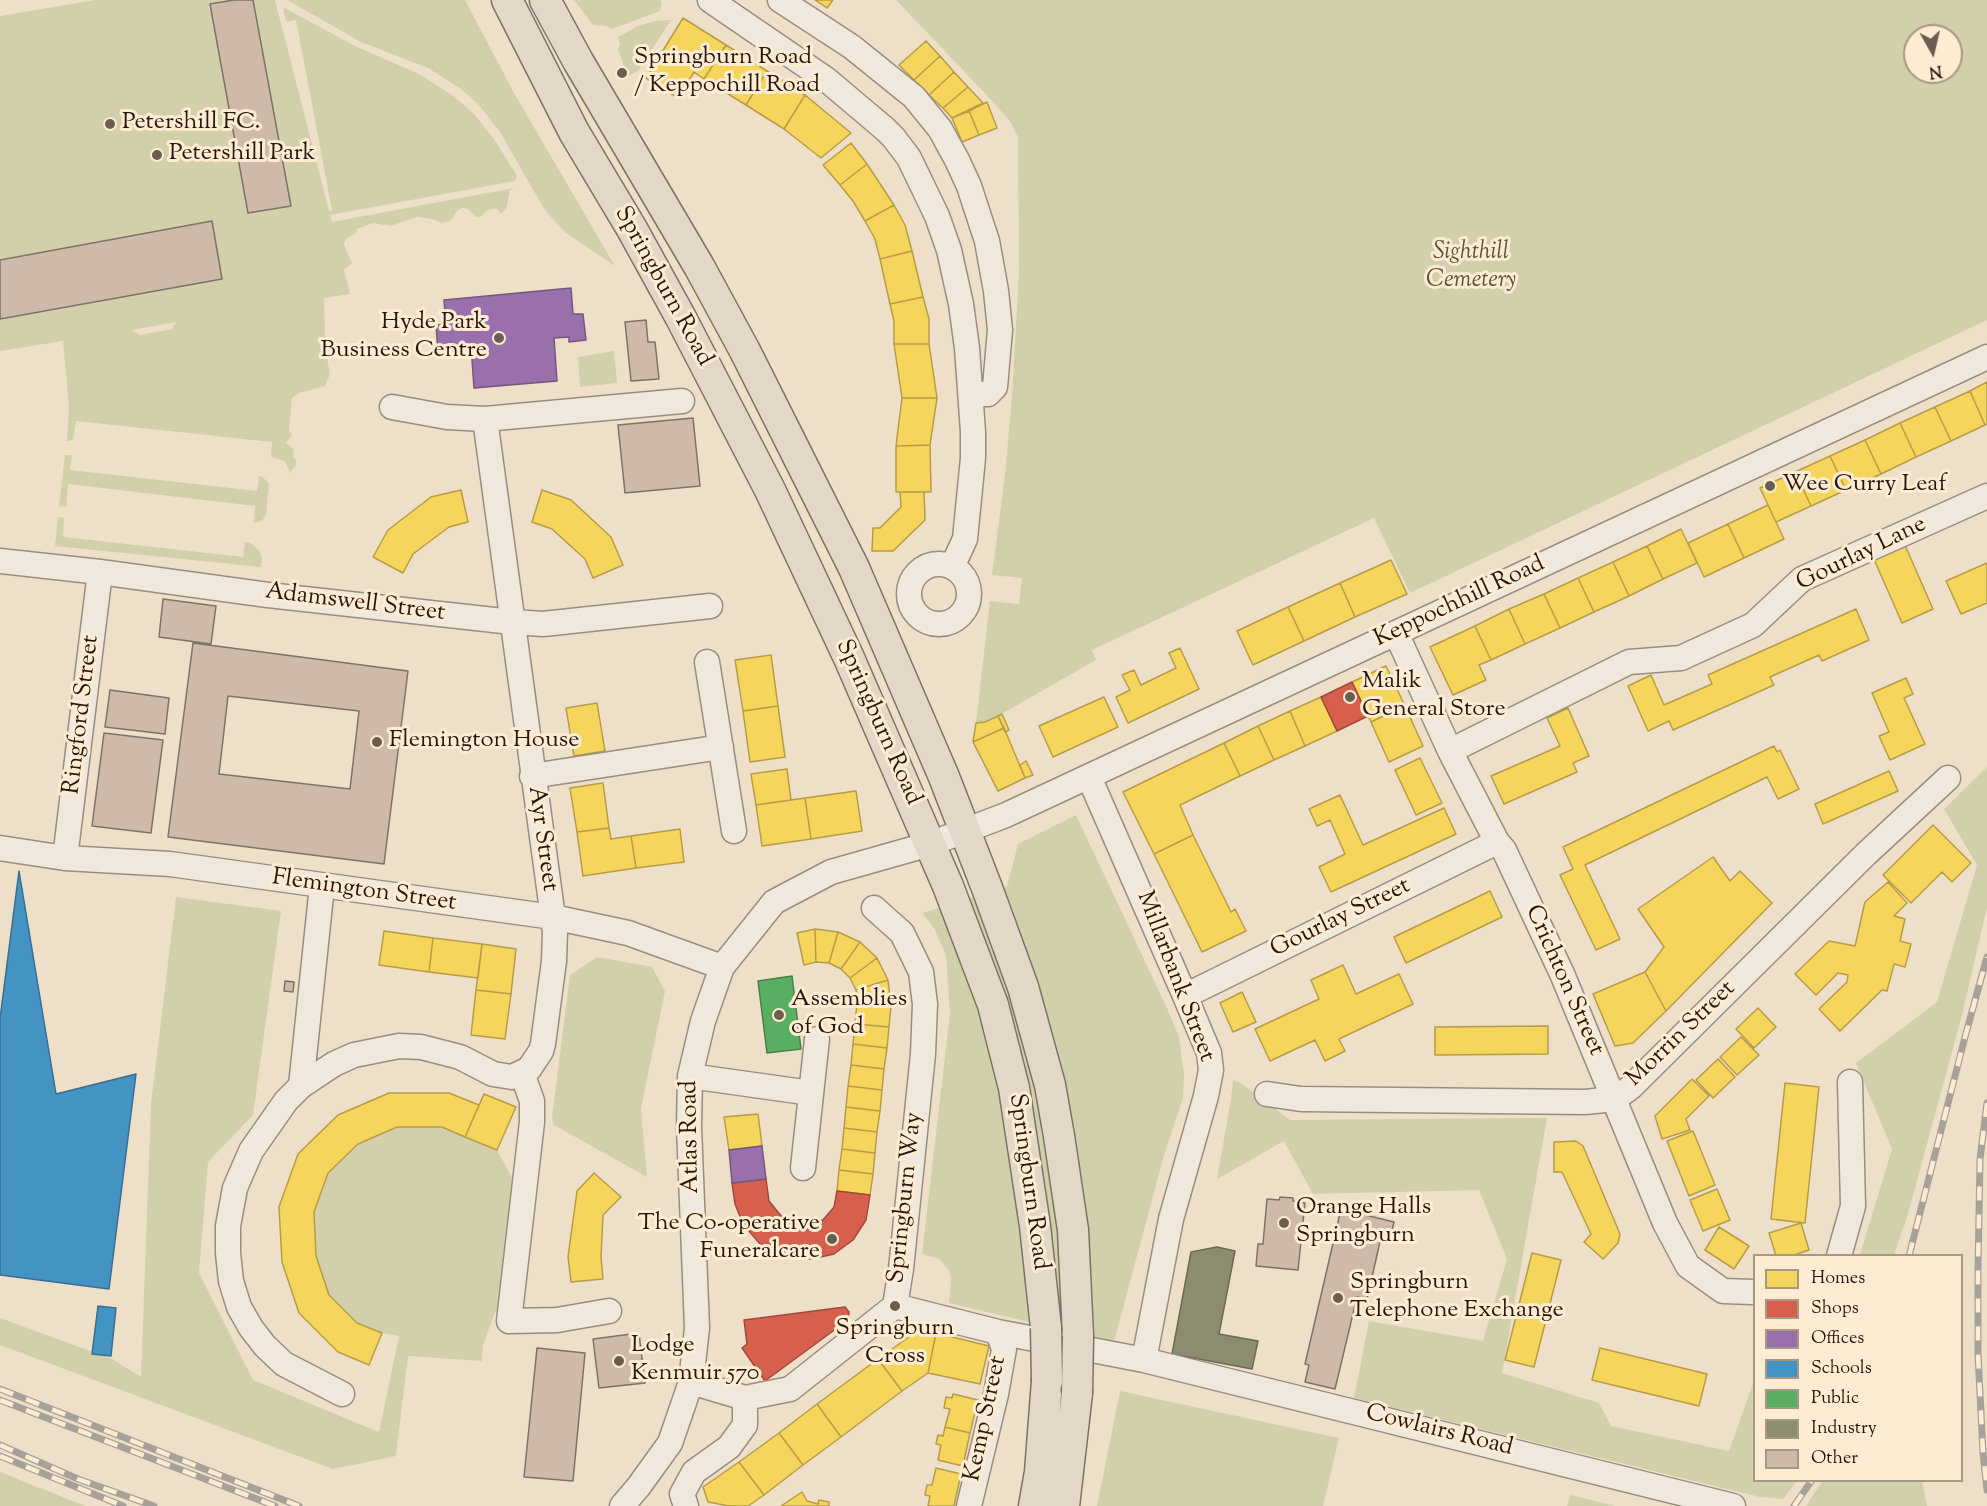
<!DOCTYPE html>
<style>
body{margin:0}
#map{position:relative;width:1987px;height:1506px;overflow:hidden;background:#eedfc9;font-family:"Sorts Mill Goudy",serif}
canvas{display:block}
.legend{position:absolute;left:1753px;top:1254px;width:210px;height:228px;box-sizing:border-box;background:#feecd2;border:2px solid #a79785;margin:0;padding:8px 10px;list-style:none;font-size:18px;color:#251811}
.legend li{display:flex;align-items:center;gap:12px;height:30px}
.legend b{width:30px;border:2px solid #a79785}
.north{position:absolute;left:1903px;top:24px;width:60px;height:60px;box-sizing:border-box;background:#feecd2;border:2px solid #a79785;border-radius:50%;rotate:172deg;font-size:16px;font-weight:700;line-height:24px;text-align:center;color:#251811}
.north::after{content:'';display:block;margin:auto;width:21px;height:27px;background:#6b5e51;clip-path:polygon(50% 0,100% 100%,50% 72%,0 100%)}
</style>
<div id="map">
<canvas width="1987" height="1506"></canvas>
<ul class="legend">
<li><b style="height:16px;background:#f6d55c"></b>Homes</li>
<li><b style="height:16px;background:#d6604d"></b>Shops</li>
<li><b style="height:16px;background:#9970ab"></b>Offices</li>
<li><b style="height:16px;background:#4393c3"></b>Schools</li>
<li><b style="height:16px;background:#5aae61"></b>Public</li>
<li><b style="height:16px;background:#8c8c6e"></b>Industry</li>
<li><b style="height:16px;background:#cfbaaa"></b>Other</li>
</ul>
<div class="north">N</div>
</div>
<script>
const context = document.querySelector('canvas').getContext('2d');
context.lineJoin = 'round';
function fillPath(path, color) {
  context.fillStyle = color;
  context.fill(path, 'evenodd');
}
function shape(rows) {
  const path = new Path2D();
  for (const r of rows) {
    if (r.length === 3) {
      path.moveTo(r[0] + r[2], r[1]);
      path.arc(r[0], r[1], r[2], 0, 2 * Math.PI);
      continue;
    }
    path.moveTo(r[0], r[1]);
    for (let i = 2; i < r.length; i += 2) path.lineTo(r[i], r[i + 1]);
  }
  return path;
}
function strokePath(path, color, width, dash) {
  context.strokeStyle = color;
  context.lineWidth = width;
  context.lineCap = dash ? 'butt' : 'round';
  context.setLineDash(dash || []);
  context.stroke(path);
}
function label(font, color, halo, rows, align = 'center') {
  context.font = font + ' "Sorts Mill Goudy",serif';
  context.lineWidth = 6;
  context.setLineDash([]);
  context.textBaseline = 'middle';
  context.strokeStyle = halo;
  context.fillStyle = color;
  for (const [text, x, y, turn = 0] of rows) {
    context.save();
    context.translate(x, y);
    context.rotate((+turn || 0) * Math.PI / 180);
    context.textAlign = isNaN(turn) ? turn : align;
    if (halo) context.strokeText(text, 0, 0);
    context.fillText(text, 0, 0);
    context.restore();
  }
}
fillPath(shape([
 [95,0,275,0,329,211,332,210,296,20,286,22,283,7,353,45,419,74,452,95,475,115,494,139,517,176,515,181,330,215,332,222,514,188,510,190,506,209,501,214,497,209,493,209,486,211,482,216,476,217,468,209,462,208,456,212,451,221,441,223,433,219,417,217,390,226,373,223,357,229,356,233,346,239,344,243,345,248,352,263,344,270,350,294,324,298,325,348,330,374,325,386,299,393,292,398,289,430,292,435,286,443,294,449,293,457,296,460,296,465,290,473,285,461,271,457,272,442,76,421,73,440,67,441,69,406,63,341,0,351,0,16],
 [176,322,172,329,140,335,132,330],
 [287,0,465,0,514,93,615,266,566,233,551,217,543,207,500,132,478,104,461,89,428,68,361,42],
 [574,0,660,0,662,2,660,11,612,29,606,26,593,25],
 [896,0,1987,0,1987,320,1410,593,1374,518,1092,650,1096,660,998,716,985,722,976,723,990,601,1019,604,1022,578,992,575,1005,475,1012,396,1019,273,1018,137,1010,121,983,91],
 [1915,36,1951,36,1951,72,1915,72],
 [671,20,638,71,628,76,618,50,620,44,618,37,638,26,654,21],
 [614,351,617,383,580,387,578,357],
 [65,455,72,455,70,470,257,491,259,476,262,476,269,484,266,515,262,521,254,523,255,506,68,484,66,507,59,506],
 [58,517,64,518,63,537,243,557,245,542,250,543,260,551,262,559,261,567,55,546],
 [1987,767,1987,907,1962,1015,1908,1214,1894,1255,1860,1255,1892,1149,1856,1063,1937,1002,1977,865,1944,809],
 [1076,815,1167,1008,1179,1037,1184,1074,1183,1098,1164,1155,1114,1342,949,1303,951,1279,949,1270,939,1259,922,1254,950,1013,946,955,934,928,922,913,1007,887,1018,844],
 [176,897,281,911,253,1115,208,1162,199,1273,253,1380,379,1432,399,1336,382,1333,357,1323,329,1295,316,1256,314,1212,328,1173,358,1144,397,1127,442,1127,497,1150,516,1185,501,1296,483,1345,482,1361,408,1356,396,1456,333,1469,0,1345,0,1318,112,1359,141,1377,151,1104],
 [597,957,652,967,665,991,641,1109,647,1177,554,1125,552,1118,570,975],
 [1233,1080,1241,1083,1290,1120,1547,1118,1502,1373,1599,1403,1611,1426,1729,1451,1754,1381,1754,1480,1797,1481,1783,1499,1760,1497,1354,1398,1369,1321,1483,1341,1507,1259,1479,1190,1313,1194,1284,1141,1217,1179,1231,1099],
 [1120,1391,1339,1438,1323,1506,1097,1506],
 [0,1472,75,1502,86,1506,0,1506],
 [1823,1480,1922,1481,1927,1506,1806,1506],
 [1570,1495,1616,1506,1567,1506]
]), '#d2d0ab');
const homes = shape([
 [815,0,833,0,827,8,815,0],
 [683,18,726,45,704,79,694,72,678,98,646,78,683,18],
 [926,41,940,56,914,80,899,65,926,41],
 [726,45,767,71,746,105,704,79,726,45],
 [940,56,954,72,929,95,914,80,940,56],
 [767,71,805,95,784,129,746,105,767,71],
 [954,72,968,87,943,108,929,95,954,72],
 [968,87,983,103,952,118,943,108,968,87],
 [805,95,851,133,821,158,784,129,805,95],
 [987,102,997,128,979,135,969,111,987,102],
 [969,111,979,135,962,142,952,118,969,111],
 [851,143,867,164,840,185,823,165,851,143],
 [867,164,894,205,865,221,853,201,840,185,867,164],
 [894,205,905,225,912,251,880,259,875,239,865,221,894,205],
 [912,251,923,297,890,304,880,259,912,251],
 [923,297,929,319,929,344,894,344,894,321,890,304,923,297],
 [894,344,929,344,937,398,902,398,894,344],
 [1987,382,1987,424,1985,425,1970,391,1987,382],
 [1970,391,1985,425,1951,441,1935,407,1970,391],
 [902,398,937,398,930,445,896,446,902,398],
 [1935,407,1951,441,1916,457,1900,423,1935,407],
 [1900,423,1916,457,1881,474,1865,440,1900,423],
 [1865,440,1881,474,1846,490,1830,456,1865,440],
 [930,445,931,492,896,492,896,446,930,445],
 [1830,456,1846,490,1811,506,1795,472,1830,456],
 [1795,472,1811,506,1776,522,1760,488,1795,472],
 [461,490,468,522,449,527,413,554,403,573,373,557,388,530,431,497,461,490],
 [542,490,571,500,611,537,623,565,593,578,585,559,552,529,532,522,542,490],
 [900,492,924,492,925,520,893,551,872,551,873,528,880,528,901,507,900,492],
 [1768,505,1784,539,1744,558,1728,524,1768,505],
 [1728,524,1744,558,1704,577,1688,543,1728,524],
 [1681,529,1697,563,1663,579,1647,546,1681,529],
 [1904,543,1933,609,1902,623,1873,557,1904,543],
 [1647,546,1663,579,1629,596,1613,562,1647,546],
 [1391,560,1407,594,1355,617,1340,583,1391,560],
 [1613,562,1629,596,1594,612,1578,578,1613,562],
 [1987,563,1987,603,1961,614,1946,581,1987,563],
 [1578,578,1594,612,1560,628,1544,594,1578,578],
 [1340,583,1355,617,1304,641,1288,607,1340,583],
 [1544,594,1560,628,1525,644,1509,609,1544,594],
 [1288,607,1304,641,1253,665,1237,631,1288,607],
 [1509,609,1525,644,1491,660,1475,626,1509,609],
 [1856,609,1869,640,1822,661,1819,655,1770,677,1774,685,1673,730,1669,721,1648,731,1628,686,1651,675,1664,705,1712,684,1708,675,1856,609],
 [1475,626,1491,660,1479,665,1486,680,1453,695,1430,647,1475,626],
 [1180,648,1199,689,1128,723,1116,697,1130,690,1122,675,1134,670,1141,685,1176,668,1169,653,1180,648],
 [771,655,778,706,743,711,735,660,771,655],
 [1386,666,1405,706,1371,722,1352,682,1386,666],
 [1906,678,1913,694,1904,698,1925,744,1890,760,1879,736,1889,732,1872,693,1906,678],
 [1104,697,1118,727,1053,757,1039,726,1104,697],
 [1321,697,1337,731,1305,746,1290,711,1321,697],
 [597,703,605,751,574,756,566,708,597,703],
 [778,706,785,757,750,762,743,711,778,706],
 [1405,706,1423,746,1389,762,1371,722,1405,706],
 [1568,708,1589,756,1573,763,1577,772,1504,804,1491,776,1560,746,1547,718,1568,708],
 [1290,711,1305,746,1274,760,1258,726,1290,711],
 [1002,714,1009,730,1005,732,998,716,1002,714],
 [998,716,1004,728,973,742,976,723,985,722,998,716],
 [1258,726,1274,760,1240,776,1224,743,1258,726],
 [1004,728,1025,778,998,791,973,742,1004,728],
 [1224,743,1240,776,1180,805,1193,835,1154,854,1123,792,1224,743],
 [1774,746,1777,752,1780,750,1799,789,1778,799,1767,777,1585,865,1620,939,1596,950,1560,875,1573,869,1563,847,1774,746],
 [1420,758,1442,803,1416,815,1395,770,1420,758],
 [1026,761,1033,775,1025,778,1020,765,1026,761],
 [787,769,791,800,756,805,751,774,787,769],
 [1889,771,1898,791,1823,824,1815,804,1889,771],
 [603,783,609,828,577,832,570,788,603,783],
 [856,791,862,831,811,839,805,798,856,791],
 [1340,795,1363,845,1444,808,1456,834,1331,892,1319,867,1345,854,1330,820,1317,826,1309,809,1340,795],
 [805,798,811,839,762,846,756,805,805,798],
 [1933,825,1971,863,1952,882,1942,872,1911,903,1883,875,1933,825],
 [609,828,611,839,631,836,636,868,583,876,577,832,609,828],
 [680,829,684,862,636,868,631,836,680,829],
 [1193,835,1231,912,1235,909,1246,931,1202,952,1154,854,1193,835],
 [1713,857,1730,881,1740,871,1772,903,1666,1011,1645,972,1664,947,1638,909,1713,857],
 [1888,882,1907,903,1894,916,1905,919,1900,941,1911,944,1905,967,1894,964,1887,991,1882,990,1840,1031,1819,1009,1847,982,1848,975,1838,973,1816,995,1795,974,1829,941,1855,946,1865,902,1888,882],
 [1490,891,1502,917,1406,963,1394,937,1490,891],
 [815,929,838,932,829,963,816,962,815,929],
 [815,929,816,962,804,965,797,933,815,929],
 [384,931,433,938,429,972,379,965,384,931],
 [838,932,860,942,841,969,829,963,838,932],
 [433,938,482,944,478,978,429,972,433,938],
 [860,942,877,958,850,978,841,969,860,942],
 [482,944,516,949,511,994,476,990,482,944],
 [877,958,888,980,856,990,850,978,877,958],
 [1343,965,1356,994,1399,974,1413,1004,1339,1039,1345,1051,1325,1061,1315,1040,1270,1061,1255,1029,1319,999,1311,980,1343,965],
 [1645,972,1666,1011,1633,1043,1615,1046,1593,994,1645,972],
 [888,980,891,1006,857,1002,856,990,888,980],
 [476,990,511,994,505,1039,471,1035,476,990],
 [1242,992,1256,1022,1233,1032,1220,1003,1242,992],
 [857,1002,891,1006,889,1027,855,1024,857,1002],
 [1758,1008,1776,1027,1754,1048,1736,1029,1758,1008],
 [855,1024,889,1027,887,1048,853,1044,855,1024],
 [1548,1026,1548,1054,1435,1055,1435,1027,1548,1026],
 [1741,1037,1759,1055,1737,1075,1720,1057,1741,1037],
 [853,1044,887,1048,884,1069,851,1065,853,1044],
 [1718,1059,1735,1077,1713,1098,1696,1080,1718,1059],
 [851,1065,884,1069,882,1090,848,1086,851,1065],
 [1692,1079,1709,1096,1686,1119,1690,1130,1662,1139,1655,1116,1692,1079],
 [1785,1083,1819,1087,1805,1223,1771,1219,1785,1083],
 [848,1086,882,1090,880,1111,846,1107,848,1086],
 [389,1093,449,1093,479,1105,465,1137,442,1127,397,1127,358,1144,328,1173,314,1212,316,1256,329,1295,357,1323,382,1333,369,1365,338,1352,299,1313,282,1262,279,1207,298,1154,338,1115,389,1093],
 [484,1094,516,1107,497,1150,465,1137,484,1094],
 [846,1107,880,1111,877,1132,844,1128,846,1107],
 [758,1114,762,1146,729,1150,724,1117,758,1114],
 [844,1128,877,1132,875,1153,842,1149,844,1128],
 [1693,1131,1715,1185,1689,1196,1667,1141,1693,1131],
 [1576,1141,1583,1146,1620,1234,1618,1243,1603,1259,1584,1242,1591,1234,1562,1172,1554,1172,1554,1142,1576,1141],
 [842,1149,875,1153,873,1174,839,1170,842,1149],
 [839,1170,873,1174,870,1195,837,1191,839,1170],
 [594,1173,621,1197,603,1215,601,1257,603,1279,571,1282,568,1257,577,1191,594,1173],
 [1717,1189,1730,1220,1703,1231,1690,1200,1717,1189],
 [1801,1223,1809,1250,1791,1256,1776,1256,1769,1233,1801,1223],
 [1719,1227,1749,1246,1734,1269,1705,1250,1719,1227],
 [1532,1253,1561,1260,1534,1367,1505,1360,1532,1253],
 [920,1329,936,1333,928,1373,902,1391,878,1359,920,1329],
 [936,1333,989,1346,980,1384,928,1373,936,1333],
 [1600,1348,1707,1374,1699,1406,1592,1380,1600,1348],
 [878,1359,902,1391,841,1437,817,1404,878,1359],
 [953,1394,978,1400,970,1433,945,1427,950,1409,944,1408,946,1397,952,1398,953,1394],
 [817,1404,841,1437,803,1465,779,1433,817,1404],
 [945,1427,970,1433,963,1466,938,1460,941,1445,936,1444,938,1435,943,1436,945,1427],
 [779,1433,803,1465,764,1495,739,1462,779,1433],
 [739,1462,764,1495,748,1506,729,1506,708,1502,703,1487,739,1462],
 [936,1468,961,1474,954,1506,928,1506,930,1496,925,1495,927,1485,932,1485,936,1468],
 [802,1492,807,1501,818,1504,819,1500,829,1502,829,1506,781,1506,802,1492]
]);
fillPath(homes, '#f6d55c');
strokePath(homes, '#b79c46', 1.5);
const shops = shape([
 [1352,682,1368,716,1337,731,1321,697,1352,682],
 [766,1179,769,1201,782,1217,802,1224,823,1220,834,1207,837,1191,870,1195,866,1220,853,1240,834,1254,812,1259,782,1256,760,1244,743,1224,735,1204,732,1183,766,1179],
 [845,1307,849,1312,848,1320,765,1381,742,1348,747,1344,744,1320,845,1307]
]);
fillPath(shops, '#d6604d');
strokePath(shops, '#a14a3b', 1.5);
const offices = shape([
 [571,288,573,314,583,314,586,340,569,342,569,337,554,338,557,381,474,388,471,345,452,347,453,351,438,352,436,325,446,325,444,300,571,288],
 [762,1146,766,1179,732,1183,729,1150,762,1146]
]);
fillPath(offices, '#9970ab');
strokePath(offices, '#76567d', 1.5);
const schools = shape([
 [19,871,56,1094,136,1074,109,1289,0,1275,0,1019,19,871],
 [98,1306,116,1308,111,1356,92,1354,98,1306]
]);
fillPath(schools, '#4393c3');
strokePath(schools, '#3a6e8e', 1.5);
const public = shape([
 [792,976,801,1049,767,1053,758,981,792,976]
]);
fillPath(public, '#5aae61');
strokePath(public, '#4a8149', 1.5);
const industry = shape([
 [1217,1247,1235,1251,1219,1334,1258,1341,1252,1369,1172,1354,1191,1252,1217,1247]
]);
fillPath(industry, '#8c8c6e');
strokePath(industry, '#6d6952', 1.5);
const building = shape([
 [234,0,253,0,291,206,248,213,210,4,234,0],
 [212,221,222,279,0,319,0,260,212,221],
 [646,320,648,342,655,342,659,379,631,381,625,322,646,320],
 [693,418,700,486,625,493,618,425,693,418],
 [163,599,216,606,211,644,159,637,163,599],
 [193,643,408,671,384,864,168,837,193,643],
 [228,696,359,711,350,789,219,774,228,696],
 [110,690,169,698,165,734,105,727,110,690],
 [104,733,163,740,151,833,92,826,104,733],
 [285,981,294,982,293,992,284,991,285,981],
 [1280,1197,1293,1198,1293,1201,1305,1203,1298,1270,1256,1266,1258,1244,1263,1244,1267,1199,1279,1200,1280,1197],
 [1341,1209,1394,1222,1391,1235,1382,1233,1367,1299,1357,1297,1335,1389,1305,1382,1309,1365,1305,1364,1341,1209],
 [639,1333,645,1383,599,1388,593,1339,639,1333],
 [537,1348,585,1353,573,1481,524,1477,537,1348]
]);
fillPath(building, '#cfbaaa');
strokePath(building, '#7c7368', 1.5);
const minor = shape([
 [710,0,827,80,885,129,894,138,909,158,937,216,949,250,961,304,967,348,973,432,973,458,965,539,952,567],
 [780,0,852,47,914,97,940,129,957,160,969,186,987,241,996,291,1000,330,995,387,988,394,971,394],
 [392,407,447,417,485,419,682,401],
 [0,561,100,572,268,595,512,622,543,624,710,606],
 [939,594,30],
 [1396,633,1450,751,1497,842,1504,850,1563,976,1665,1223,1688,1266,1723,1291,1754,1292],
 [707,662,734,831],
 [1450,751,1629,662,1681,658,1753,625,1802,579,1987,496],
 [532,776,721,747],
 [1089,777,1185,996,1209,1053,1211,1070,1206,1096,1171,1219,1144,1360],
 [0,848,65,858,170,864,553,917,628,933,722,967],
 [65,858,100,572],
 [1185,996,1497,842],
 [522,1073,532,1101,532,1122,509,1321,557,1320,609,1311],
 [690,1076,811,1093],
 [301,1086,322,886],
 [1267,1094,1301,1099,1585,1102,1615,1099,1631,1087,1866,854,1948,778],
 [803,1168,817,1039],
 [1839,1256,1853,1206,1850,1082],
 [895,1306,998,1332,1144,1360,1733,1506],
 [691,1382,745,1398,790,1389,895,1306,901,1269,923,1054,925,1004,921,972,902,933,874,908],
 [342,1394,284,1364,265,1346,251,1328,239,1307,231,1281,228,1253,228,1226,235,1188,251,1151,286,1101,301,1086,334,1064,354,1055,399,1046,421,1047,460,1057,493,1074,512,1077,529,1069,541,1051,543,1044,554,961,555,932,485,419],
 [622,1506,639,1486,670,1443,691,1382,697,1328,689,1127,690,1076,703,1021,722,967,774,902,831,872,930,844,1006,815,1987,357],
 [686,1506,682,1494,694,1472,729,1447,745,1425,745,1398],
 [969,1506,996,1394,1004,1349,998,1332]
]);
const major = shape([
 [507,0,574,132,632,229,681,318,770,490,849,658,948,886,993,1005,1014,1088,1035,1226,1046,1328],
 [545,0,578,61,700,268,745,351,854,568,944,777,987,888,1023,987,1050,1085,1059,1136,1073,1230,1078,1336],
 [1034,1506,1040,1472,1047,1381],
 [1064,1506,1077,1393]
]);
strokePath(minor, '#988e80', 27);
strokePath(major, '#7c7368', 33);
strokePath(minor, '#f0e8dd', 24);
strokePath(major, '#e3d7c7', 30);
const rail = shape([
 [1987,1103,1980,1159,1978,1269,1978,1354,1983,1453,1987,1490],
 [1909,1256,1965,1037,1987,957],
 [0,1389,299,1506],
 [0,1400,275,1506],
 [0,1445,78,1479,154,1506],
 [0,1456,123,1506],
 [1794,1506,1812,1480]
]);
strokePath(rail, '#a8a199', 7);
strokePath(rail, '#feecd2', 4.5, [14]);
const majorBridge = shape([
 [1046,1328,1047,1381],
 [1077,1393,1078,1336]
]);
strokePath(majorBridge, '#7c7368', 33, []);
strokePath(majorBridge, '#e3d7c7', 30);
for (const [x, y, r, color] of [
 [622,73,6,"#6b5e51"],
 [110,124,6,"#6b5e51"],
 [157,155,6,"#6b5e51"],
 [499,338,6,"#6b5e51"],
 [1770,486,6,"#6b5e51"],
 [1350,697,6,"#6b5e51"],
 [377,742,6,"#6b5e51"],
 [779,1015,6,"#6b5e51"],
 [1284,1223,6,"#6b5e51"],
 [832,1239,6,"#6b5e51"],
 [1338,1298,6,"#6b5e51"],
 [895,1306,6,"#6b5e51"],
 [619,1361,6,"#6b5e51"]
]) {
  const dot = new Path2D();
  dot.arc(x, y, r, 0, 2 * Math.PI);
  context.fillStyle = color;
  context.fill(dot);
  strokePath(dot, '#feecd2', 2);
}
label('24px', '#251811', '#feecd2', [
 ["Springburn Road",634,59],
 ["/ Keppochill Road",634,87],
 ["Petershill FC.",122,124],
 ["Petershill Park",169,155],
 ["Hyde Park",487,324,"right"],
 ["Business Centre",487,352,"right"],
 ["Wee Curry Leaf",1782,486],
 ["Malik",1362,683],
 ["General Store",1362,711],
 ["Flemington House",389,742],
 ["Assemblies",791,1001],
 ["of God",791,1029],
 ["Orange Halls",1296,1209],
 ["Springburn",1296,1237],
 ["The Co-operative",820,1225,"right"],
 ["Funeralcare",820,1253,"right"],
 ["Springburn",1350,1284],
 ["Telephone Exchange",1350,1312],
 ["Springburn",895,1330,"center"],
 ["Cross",895,1358,"center"],
 ["Lodge",631,1347],
 ["Kenmuir 570",631,1375]
], 'left');
label('italic 24px', '#5a543e', '#feecd2', [
 ["Sighthill",1471,254],
 ["Cemetery",1471,282]
]);
label('24px', '#251811', '#feecd2', [
 ["Springburn Road",662,287,61],
 ["Gourlay Lane",1862,555,-26],
 ["Keppochhill Road",1460,603,-25],
 ["Adamswell Street",355,604,7],
 ["Ringford Street",83,715,-83],
 ["Springburn Road",877,723,66],
 ["Ayr Street",541,839,82],
 ["Flemington Street",364,892,8],
 ["Gourlay Street",1341,919,-26],
 ["Millarbank Street",1174,977,69],
 ["Crichton Street",1563,981,66],
 ["Morrin Street",1682,1035,-44],
 ["Atlas Road",692,1137,-91],
 ["Springburn Road",1027,1182,82],
 ["Springburn Way",907,1198,-84],
 ["Kemp Street",987,1419,-78],
 ["Cowlairs Road",1439,1432,14]
]);
</script>
